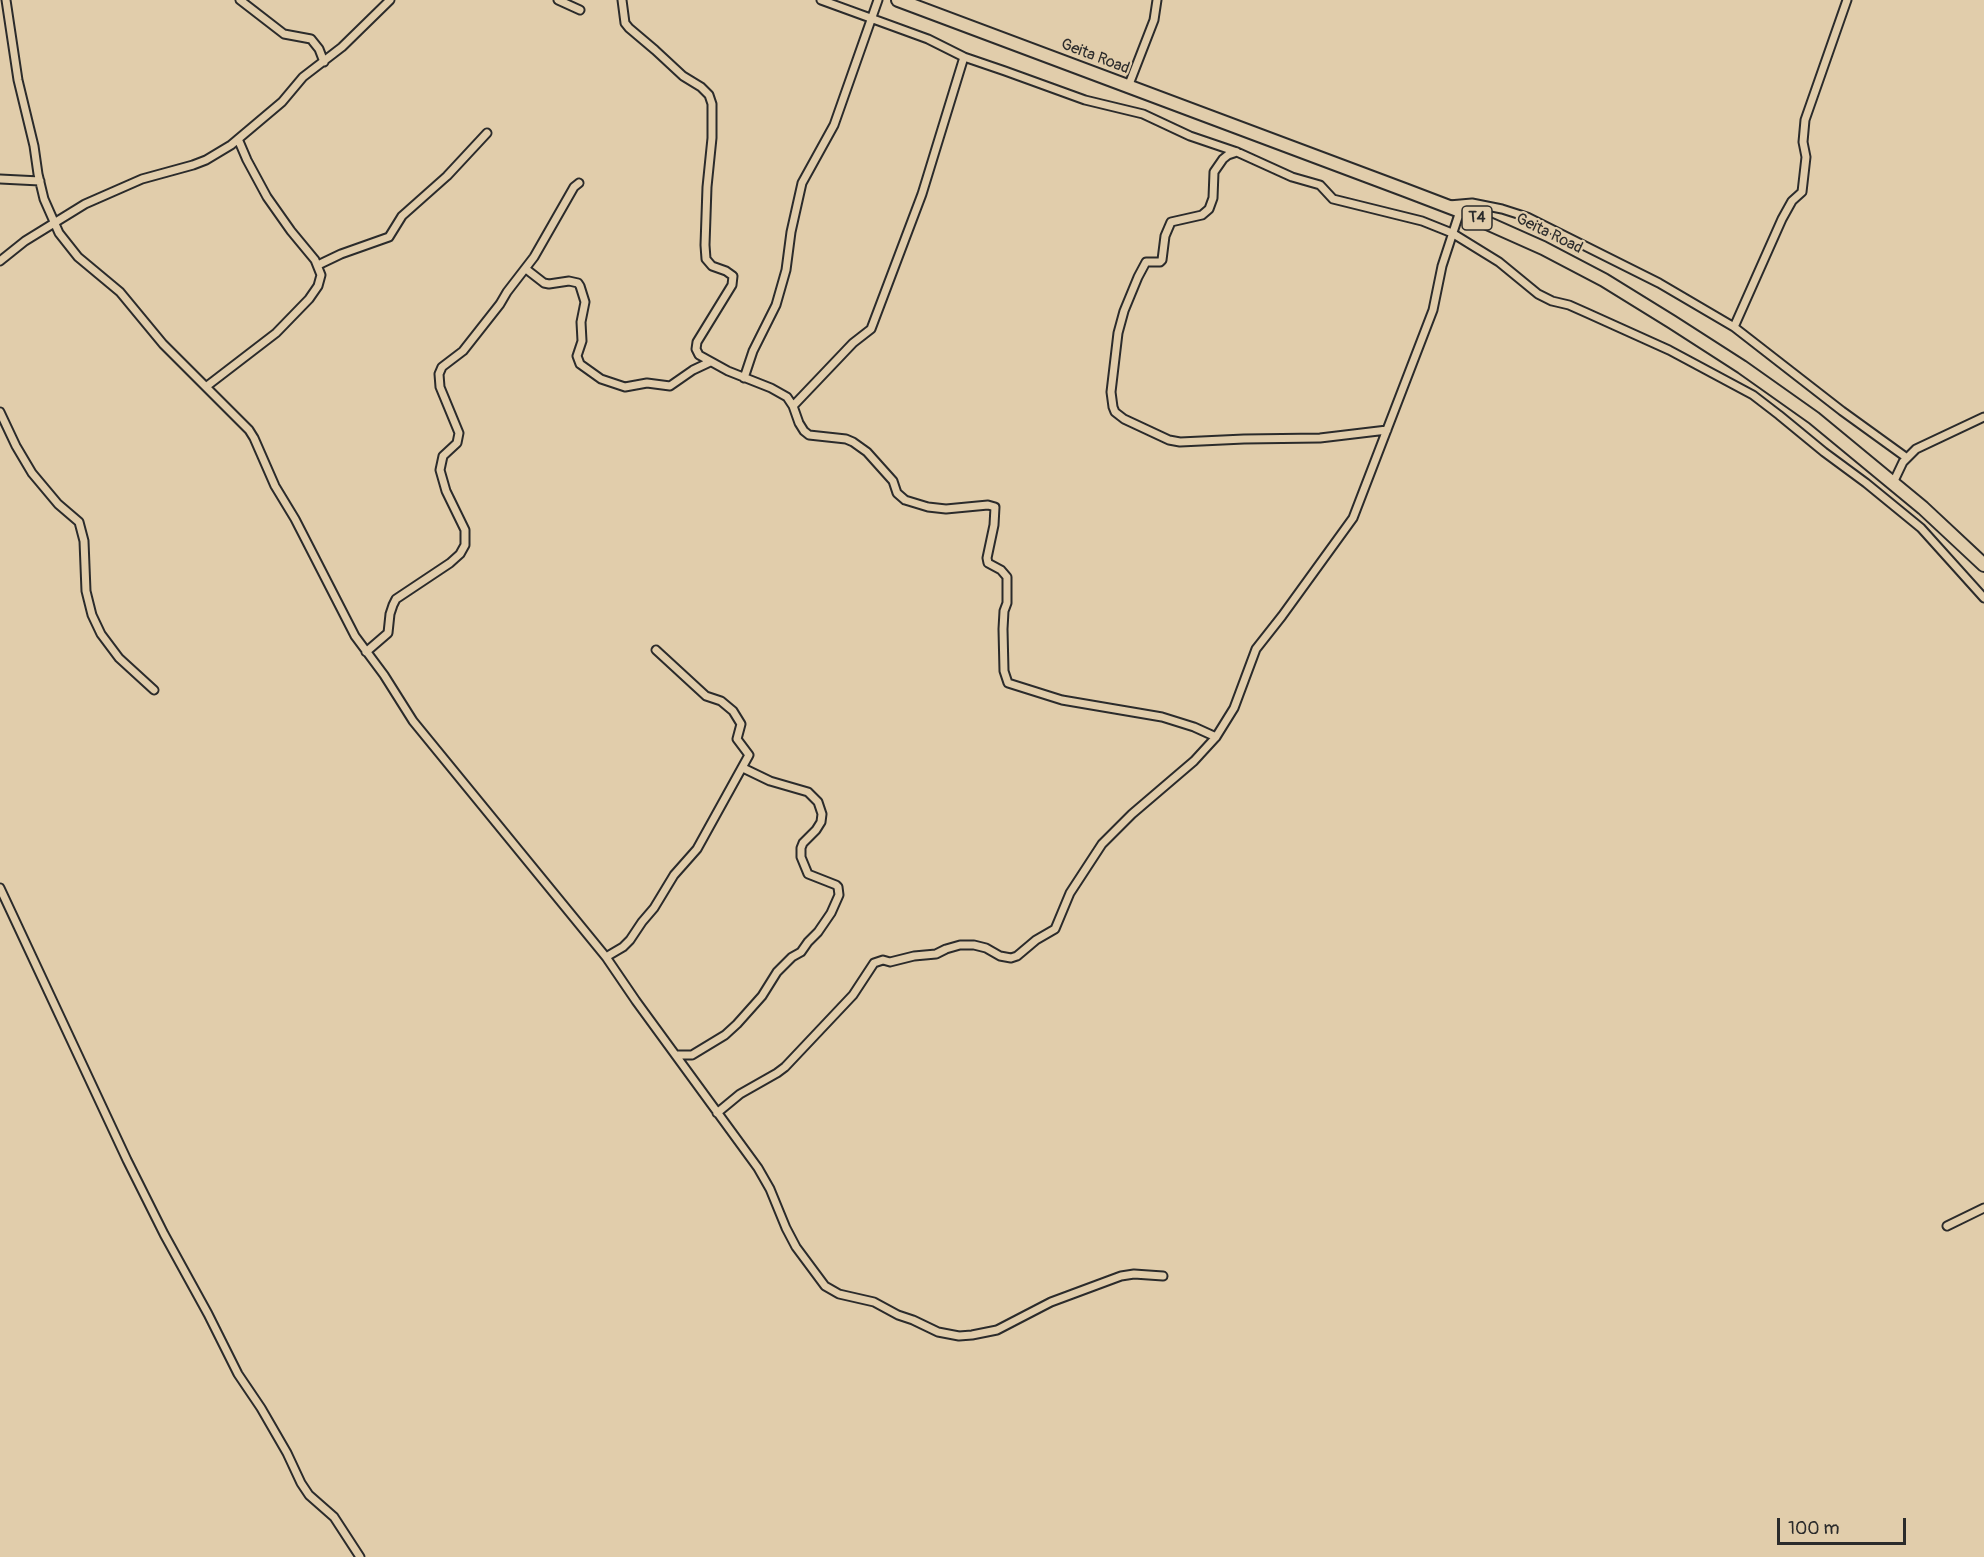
<!DOCTYPE html>
<style>
body{margin:0}
#map{position:relative;width:1984px;height:1557px;overflow:hidden;background:#e1cdab;font-family:Pangolin,sans-serif}
canvas{display:block}
.scale{position:absolute;left:1777px;top:1518px;width:129px;height:27px;box-sizing:border-box;border:3px solid #2b2b2b;border-top:0;padding-left:8px;font-size:18px;line-height:21px;white-space:nowrap;color:#2b2b2b;-webkit-text-stroke:4px #e1cdab;paint-order:stroke}
</style>
<div id="map">
<canvas width="1984" height="1557"></canvas>
<div class="scale">100 m</div>
</div>
<script>
const context = document.querySelector('canvas').getContext('2d');
context.lineJoin = 'round';
function shape(rows) {
  const path = new Path2D();
  for (const r of rows) {
    path.moveTo(r[0], r[1]);
    for (let i = 2; i < r.length; i += 2) path.lineTo(r[i], r[i + 1]);
  }
  return path;
}
function strokePath(path, color, width, dash) {
  context.strokeStyle = color;
  context.lineWidth = width;
  context.lineCap = dash ? 'butt' : 'round';
  context.setLineDash(dash || []);
  context.stroke(path);
}
function label(font, color, halo, rows, align = 'center') {
  context.font = font + ' Pangolin,sans-serif';
  context.lineWidth = 4.5;
  context.setLineDash([]);
  context.textBaseline = 'middle';
  context.strokeStyle = halo;
  context.fillStyle = color;
  for (const [text, x, y, turn = 0] of rows) {
    context.save();
    context.translate(x, y);
    context.rotate((+turn || 0) * Math.PI / 180);
    context.textAlign = isNaN(turn) ? turn : align;
    if (halo) context.strokeText(text, 0, 0);
    context.fillText(text, 0, 0);
    context.restore();
  }
}
const minor = shape([
 [6,0,18,80,34,146,38,174,44,199,59,233,78,257,120,292,163,344,249,430,254,438,275,486,295,519,355,636,384,675,413,721,606,957,636,1001,758,1168,770,1189,786,1228,796,1247,825,1286,839,1294,874,1302,898,1315,913,1320,938,1332,959,1336,972,1335,997,1330,1051,1302,1121,1276,1134,1274,1163,1276],
 [240,0,284,34,311,39,319,49,324,62],
 [558,0,580,10],
 [622,0,625,23,629,28,655,50,683,76,701,87,709,95,712,104,712,138,707,187,705,245,706,259,712,266,726,271,733,276,732,285,697,342,696,349,699,355,728,371,771,388,787,397,793,406,799,423,804,431,809,435,846,439,853,442,867,452,893,481,897,493,905,500,928,507,946,509,988,505,995,507,994,525,987,558,988,563,1001,570,1007,577,1007,603,1004,611,1003,629,1004,671,1008,683,1062,700,1162,717,1194,727,1216,737],
 [821,0,928,39,964,57,1005,71,1085,100,1143,114,1190,136,1237,152,1292,177,1320,185,1333,199,1422,221,1452,233,1499,262,1538,294,1552,301,1569,305,1587,313,1669,350,1753,395,1779,415,1824,452,1866,483,1921,528,1984,598],
 [1128,87,1154,20,1157,0],
 [1237,152,1228,155,1223,159,1214,172,1213,198,1209,209,1202,215,1171,222,1165,236,1162,260,1160,262,1146,262,1138,277,1124,311,1118,333,1111,392,1113,407,1115,412,1124,419,1169,440,1180,442,1244,439,1320,438,1387,430],
 [0,179,40,181],
 [1449,205,1472,203,1502,209,1527,217,1659,283,1734,327,1842,411,1907,458],
 [0,261,25,241,85,204,142,179,193,165,206,160,231,145,282,102,303,77,342,47,390,0],
 [318,265,341,254,389,237,402,216,447,176,487,133],
 [526,269,544,283,549,284,569,281,578,283,580,286,585,302,581,322,582,341,577,356,580,364,601,379,625,387,647,383,670,386,693,370,710,362],
 [1734,327,1782,219,1792,201,1802,192,1806,157,1803,142,1805,120,1847,0],
 [744,378,753,351,776,305,786,270,791,232,802,183,834,125,878,0],
 [207,386,276,333,309,299,318,286,321,275,315,260,291,231,267,197,247,160,238,139],
 [793,406,853,343,871,329,922,194,964,57],
 [0,412,16,446,32,473,58,504,79,522,84,541,86,591,92,615,101,634,119,658,154,690],
 [1893,483,1903,462,1916,449,1984,417],
 [366,652,388,633,390,614,393,605,396,599,450,563,460,554,465,545,465,530,446,491,440,470,443,456,457,443,459,433,440,387,439,374,442,367,463,351,500,304,507,292,534,257,574,187,579,183],
 [0,888,127,1160,164,1234,208,1314,238,1374,261,1408,287,1453,301,1483,309,1495,334,1517,360,1557],
 [606,957,623,947,630,940,642,922,654,908,674,875,697,849,749,755,737,739,741,724,733,711,721,701,706,696,656,650],
 [676,1055,692,1055,725,1035,737,1024,762,996,777,972,792,957,801,952,808,942,818,932,831,913,839,895,838,887,836,885,808,874,801,857,801,848,803,843,816,830,821,822,822,814,818,802,808,792,770,781,743,768],
 [717,1113,740,1094,777,1073,785,1067,853,995,874,963,883,960,890,962,914,956,936,954,946,949,960,945,974,945,986,948,1000,956,1011,958,1017,956,1036,940,1055,929,1070,893,1102,844,1132,814,1194,761,1216,737,1234,708,1256,649,1282,616,1353,518,1433,310,1442,266,1460,211],
 [1947,1226,1984,1208]
]);
const trunk = shape([
 [898,0,1405,190,1460,211,1543,248,1604,280,1672,322,1742,367,1814,418,1923,508,1984,565]
]);
strokePath(minor, '#2b2b2b', 11);
strokePath(trunk, '#2b2b2b', 16);
strokePath(minor, '#e1cdab', 7);
strokePath(trunk, '#e1cdab', 12);
for (const [x, y, w] of [
 [1477,218,30]
]) {
  const box = new Path2D();
  box.roundRect(x - w / 2, y - 12, w, 24, 4.5);
  context.fillStyle = '#e1cdab';
  context.fill(box);
  strokePath(box, '#2b2b2b', 1.5);
}
label('bold 15px', '#2b2b2b', null, [
 ["T4",1477,218]
]);
label('16px', '#2b2b2b', '#e1cdab', [
 ["Geita Road",1095,57,21],
 ["Geita Road",1549,234,26]
]);
</script>
